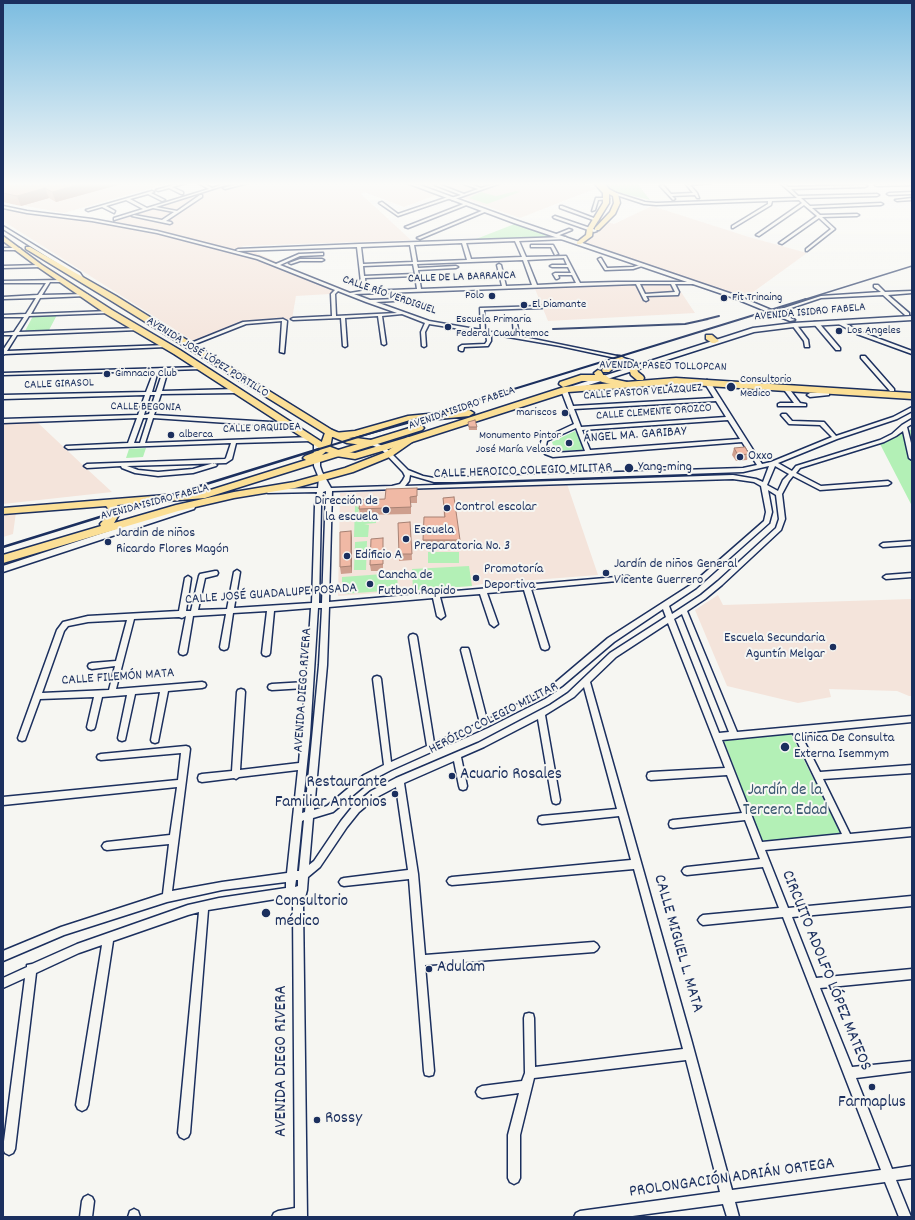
<!DOCTYPE html>
<meta charset="utf-8">
<style>
body{margin:0}
#map{position:relative;width:915px;height:1220px;overflow:hidden;background:#f6f6f2;font-family:Dekko,sans-serif}
canvas{display:block}
.frame{position:absolute;inset:0;border:4px solid #1b2f5e;pointer-events:none}
</style>
<div id="map">
<canvas width="915" height="1220"></canvas>
<div class="frame"></div>
</div>
<script>
const context = document.querySelector('canvas').getContext('2d');
context.lineJoin = 'round';
function fillPath(path, color) {
  context.fillStyle = color;
  context.fill(path, 'evenodd');
}
function shape(rows) {
  const path = new Path2D();
  for (const r of rows) {
    path.moveTo(r[0], r[1]);
    for (let i = 2; i < r.length; i += 2) path.lineTo(r[i], r[i + 1]);
  }
  return path;
}
function strokePath(path, color, width, dash) {
  context.strokeStyle = color;
  context.lineWidth = width;
  context.lineCap = dash ? 'butt' : 'round';
  context.setLineDash(dash || []);
  context.stroke(path);
}
function label(font, color, halo, rows, align = 'center') {
  context.font = font + ' Dekko,sans-serif';
  context.lineWidth = 4;
  context.setLineDash([]);
  context.textBaseline = 'middle';
  context.strokeStyle = halo;
  context.fillStyle = color;
  for (const [text, x, y, turn = 0] of rows) {
    context.save();
    context.translate(x, y);
    context.rotate((+turn || 0) * Math.PI / 180);
    context.textAlign = isNaN(turn) ? turn : align;
    if (halo) context.strokeText(text, 0, 0);
    context.fillText(text, 0, 0);
    context.restore();
  }
}
fillPath(shape([
 [3,183,169,183,64,213,3,202],
 [237,183,408,183,439,194,404,207,364,192,361,194,411,240,241,246,342,290,332,292,330,294,296,296,292,319,245,321,193,341,3,221,3,208,32,214,110,223],
 [421,183,579,183,597,188,520,218],
 [652,206,749,237,807,253,745,298,584,243,608,222,614,224],
 [659,284,677,286,695,313,548,321,535,289],
 [37,422,87,469,112,492,3,504,3,424],
 [567,484,598,575,482,584,472,586,338,596,340,493],
 [16,512,13,534,3,537,3,514],
 [718,595,723,605,912,599,912,696,909,696,897,691,829,689,831,697,798,703,727,686,695,610]
]), '#f4e4db');
fillPath(shape([
 [603,183,637,183,650,200,608,190],
 [516,191,520,192,487,204,469,198,481,192,496,196],
 [517,223,552,237,471,241],
 [57,315,49,330,25,331,33,316],
 [912,429,912,506,880,444],
 [575,431,581,441,583,450,555,451,552,442],
 [146,448,143,457,126,458,129,449],
 [355,506,359,507,358,517,376,517,376,523,364,524,369,525,368,537,354,537],
 [367,541,366,570,354,570,355,542],
 [428,552,459,552,459,563,428,563],
 [469,566,472,586,413,590,412,569],
 [397,573,398,590,342,594,342,577],
 [791,734,841,834,762,841,724,741]
]), '#b3f0b6');
const minor = shape([
 [180,183,186,183,172,187,183,192,183,194,181,194,169,188,158,191,156,190,180,183],
 [198,183,203,183,212,188,227,183,232,183,156,207,177,211,200,195,202,195,202,197,166,221,171,222,172,223,170,224,132,216,134,215,162,220,174,212,153,208,114,220,114,218,143,209,126,200,106,206,115,211,114,213,102,207,88,211,86,210,152,191,154,192,151,193,165,200,162,201,148,194,130,199,147,208,209,189,198,183],
 [242,183,248,183,225,189,223,188,242,183],
 [461,183,466,183,481,188,496,183,501,183,452,200,451,198,461,195,435,185,438,184,464,194,478,189,461,183],
 [685,183,711,183,690,185,697,193,699,198,697,198,695,195,672,196,675,199,673,200,660,186,663,185,671,194,693,193,685,183],
 [780,183,784,183,788,187,865,185,867,186,865,187,791,189,798,196,877,194,879,195,877,196,801,198,810,206,881,203,883,204,881,205,812,208,820,215,857,214,859,215,857,216,822,217,835,229,807,251,806,251,806,249,831,229,819,218,782,244,779,243,817,216,804,205,759,236,756,235,802,203,799,200,772,201,771,205,733,228,732,228,732,226,768,204,768,201,656,205,644,204,607,192,610,191,645,202,656,203,797,198,780,183],
 [912,183,912,185,877,186,875,185,877,184,912,183],
 [912,192,912,194,889,195,887,194,889,193,912,192],
 [448,197,451,198,398,216,379,203,382,202,398,214,448,197],
 [596,198,607,198,609,199,598,200,595,210,592,211,596,198],
 [912,198,912,200,897,201,895,200,912,198],
 [466,203,469,204,408,228,405,227,466,203],
 [3,206,27,211,92,219,157,231,259,257,276,264,299,254,323,253,323,255,322,255,300,256,280,265,350,293,362,291,357,247,238,251,236,250,238,249,359,244,565,237,566,237,566,239,519,241,526,257,566,256,580,283,617,282,694,282,696,283,694,284,675,284,679,292,678,295,646,296,648,300,646,301,644,300,636,284,354,294,370,300,396,299,396,300,394,301,376,302,429,321,481,330,480,308,542,306,542,308,540,308,484,310,485,331,514,336,513,323,515,322,517,323,519,336,617,356,633,361,633,362,631,363,616,358,560,346,491,334,491,341,488,346,464,347,463,351,461,351,459,350,459,347,462,345,485,344,487,341,486,333,429,324,425,332,426,346,424,347,422,346,421,332,425,323,402,314,382,316,386,344,384,345,382,344,378,316,345,318,347,346,345,347,343,346,341,318,293,320,291,319,293,318,332,316,331,294,335,290,257,259,157,233,92,221,27,213,3,208,3,206],
 [515,241,522,257,471,259,466,243,515,241],
 [462,243,467,260,417,262,414,245,462,243],
 [410,245,413,262,363,264,361,247,410,245],
 [564,258,567,265,552,265,550,266,552,267,568,267,571,273,555,273,553,274,556,279,557,279,559,278,558,275,572,275,576,283,537,285,527,260,564,258],
 [523,260,532,285,506,286,501,265,499,264,497,265,502,286,421,289,418,270,456,268,458,267,456,266,418,268,417,264,523,260],
 [413,264,415,274,364,276,363,266,413,264],
 [415,276,417,289,366,291,365,278,415,276],
 [640,284,671,284,675,292,645,294,640,284],
 [338,291,366,302,397,313,336,316,335,294,338,291],
 [560,206,562,206,599,220,596,221,560,208,560,206],
 [484,210,487,211,420,239,417,238,484,210],
 [555,216,596,230,597,231,594,232,554,218,553,217,555,216],
 [569,229,572,230,557,236,554,235,569,229],
 [532,245,553,245,558,254,555,255,551,247,531,247,531,245,532,245],
 [3,248,19,248,21,249,19,250,3,250,3,248],
 [600,258,601,258,607,268,633,267,643,264,645,265,633,269,606,270,605,270,598,259,600,258],
 [300,259,322,259,324,260,322,261,300,261,291,264,289,263,300,259],
 [40,265,41,265,41,267,3,268,3,266,40,265],
 [63,280,65,281,64,282,50,282,42,295,86,294,88,295,86,296,40,298,31,314,109,311,111,312,109,313,29,316,19,332,138,328,140,329,138,330,17,335,7,351,166,345,168,346,166,347,5,354,3,355,3,350,13,335,3,335,3,333,14,332,24,317,3,317,3,315,26,314,36,298,3,299,3,297,38,295,46,283,3,283,3,281,63,280],
 [874,285,878,285,885,292,912,291,912,293,888,295,909,313,909,315,905,315,883,295,821,298,776,313,772,312,821,296,881,292,874,287,874,285],
 [283,319,287,321,284,353,280,352,282,321,246,324,190,346,186,345,243,322,283,319],
 [837,321,841,321,861,332,912,351,912,354,857,334,837,323,837,321],
 [814,322,818,322,840,348,840,350,836,350,814,324,814,322],
 [792,324,796,324,808,340,809,347,805,347,804,341,792,325,792,324],
 [861,356,865,356,894,389,894,391,890,391,861,358,861,356],
 [200,367,202,367,202,369,168,370,162,391,236,389,239,391,236,393,161,394,154,415,288,423,291,425,288,427,153,418,145,443,311,437,314,439,311,441,236,443,232,459,226,463,127,466,138,470,158,472,193,469,214,463,217,465,216,466,193,473,158,476,135,473,122,468,121,466,87,468,84,466,87,464,225,459,226,458,231,443,68,449,65,447,66,446,128,443,137,418,3,423,3,419,138,415,145,395,3,399,3,395,146,392,154,371,3,375,3,373,200,367],
 [158,371,163,371,156,392,152,392,158,371],
 [150,395,155,395,149,414,144,415,150,395],
 [143,418,148,418,140,443,134,443,143,418],
 [707,380,710,382,762,464,771,462,832,437,820,425,789,424,781,415,782,414,786,414,792,421,824,422,836,436,893,417,912,407,912,411,897,419,837,439,778,463,792,471,796,466,880,440,892,434,902,425,912,419,912,424,907,427,912,447,912,460,909,458,903,431,896,436,884,442,800,468,796,473,821,486,888,481,891,483,888,485,820,490,793,476,789,481,782,494,785,519,781,530,722,585,705,599,687,611,737,732,912,716,912,722,800,733,820,772,912,765,912,773,823,779,850,834,912,828,912,836,765,850,788,908,912,896,912,906,792,917,816,978,912,969,912,979,820,988,852,1067,912,1061,912,1071,856,1078,892,1169,912,1166,912,1178,896,1180,911,1217,899,1217,885,1182,735,1202,739,1217,727,1217,723,1204,625,1217,574,1217,576,1213,580,1211,720,1192,686,1060,534,1078,520,1135,520,1178,518,1182,514,1184,510,1182,508,1178,508,1135,519,1093,482,1098,478,1096,476,1092,478,1088,482,1086,522,1081,525,1073,524,1018,525,1014,529,1013,533,1014,534,1018,535,1067,683,1049,634,869,452,885,449,884,447,881,449,878,452,877,631,860,619,816,542,824,539,823,538,820,539,817,542,816,617,809,584,687,574,697,545,715,560,800,559,803,556,804,553,803,552,800,538,719,484,747,461,757,467,786,466,789,463,790,460,789,459,786,454,761,404,783,418,874,425,955,594,942,597,944,599,947,597,950,594,952,425,965,434,1071,433,1075,429,1076,425,1075,424,1071,409,879,344,886,341,885,339,882,341,879,344,878,408,870,396,787,377,797,359,812,347,827,320,867,308,877,307,890,303,905,307,1217,272,1217,274,1213,278,1211,295,1208,293,906,288,897,208,910,190,1133,188,1137,184,1139,180,1137,178,1133,199,912,188,915,113,941,88,1105,86,1109,82,1111,78,1109,76,1105,102,945,79,953,36,973,15,1149,13,1153,9,1155,5,1153,3,1149,25,978,3,988,3,978,27,967,27,965,32,964,77,944,188,905,219,898,286,888,286,882,222,890,167,902,64,935,3,961,3,951,61,927,163,894,169,844,107,850,104,849,102,846,104,843,107,842,170,835,177,787,3,805,3,797,178,780,181,753,101,760,98,759,97,757,98,755,101,754,186,746,189,747,190,749,172,891,222,882,287,873,298,770,239,777,236,779,234,778,202,782,199,781,198,778,199,775,202,774,232,771,237,692,238,690,241,689,244,690,245,692,240,770,299,763,305,688,272,690,269,689,268,687,269,685,272,684,306,682,311,608,274,611,270,653,269,655,266,656,263,655,262,653,267,611,233,613,228,647,227,649,224,650,221,649,220,647,226,614,193,616,187,652,186,654,183,655,180,654,179,652,186,616,182,618,179,617,134,619,116,689,202,682,205,683,206,685,205,687,202,688,168,691,158,742,155,743,152,742,151,740,160,692,135,694,125,740,122,741,119,740,118,738,127,695,102,697,95,727,94,729,91,730,88,729,87,727,94,697,40,699,25,740,22,741,19,740,18,738,57,630,63,622,88,616,179,611,185,578,188,576,191,578,186,611,191,611,199,576,200,574,215,571,217,571,218,573,217,575,205,578,198,610,227,609,234,572,237,570,240,572,234,608,312,603,315,506,317,492,268,493,265,491,268,489,318,488,319,478,314,466,314,442,317,440,320,442,320,466,322,472,331,488,392,486,400,484,403,480,405,476,403,472,381,449,369,444,369,442,371,441,385,447,408,470,423,476,434,478,743,468,757,465,742,442,553,457,545,454,540,446,542,439,574,424,561,390,562,389,564,388,567,390,573,406,714,398,704,382,707,380],
 [716,401,726,417,581,427,574,409,716,401],
 [728,420,740,439,590,450,582,430,728,420],
 [576,428,585,451,553,453,549,452,546,446,547,441,576,428],
 [769,466,763,482,756,479,733,475,405,486,409,481,410,475,434,482,455,482,743,472,769,466],
 [775,466,789,474,783,480,778,491,767,485,775,466],
 [733,479,754,482,761,486,766,512,764,521,692,584,608,638,556,682,538,694,487,720,469,650,468,648,462,648,461,650,480,723,434,743,417,637,416,635,413,634,410,635,409,637,427,746,391,762,381,679,380,677,377,676,374,677,373,679,384,765,364,775,327,806,314,810,327,665,329,607,433,598,437,616,441,619,445,616,440,597,480,594,490,624,494,627,498,624,487,593,524,590,541,647,542,649,545,650,548,649,549,647,531,589,628,580,631,578,628,576,329,602,332,491,733,479],
 [768,490,776,495,779,519,776,528,718,581,701,595,672,614,669,606,696,588,769,523,772,512,768,490],
 [326,491,322,603,319,603,321,506,323,492,326,491],
 [318,608,322,608,319,665,305,812,302,813,310,735,318,608],
 [663,609,666,617,610,653,568,693,550,705,478,743,396,778,371,791,353,806,341,821,314,861,309,865,313,818,333,812,370,781,391,770,487,727,544,698,562,686,614,642,663,609],
 [682,614,729,732,719,733,674,619,682,614],
 [127,620,116,661,92,663,89,664,88,666,89,668,92,669,115,666,109,690,42,693,64,631,68,626,88,622,127,620],
 [668,623,725,768,651,772,648,773,647,776,648,779,651,780,727,775,742,813,673,820,670,821,669,824,670,827,673,828,745,820,760,859,687,867,684,868,682,871,684,874,687,875,763,867,779,908,703,915,700,917,698,920,700,923,703,925,783,917,881,1170,732,1190,691,1039,590,682,616,657,668,623],
 [793,733,842,834,762,842,722,740,793,733],
 [304,820,299,871,297,871,302,821,304,820],
 [296,880,298,880,298,886,295,887,296,880],
 [785,385,787,386,800,403,806,404,806,406,778,406,778,404,780,403,794,403,782,387,785,385],
 [826,388,829,390,829,395,810,397,807,395,810,393,824,393,823,390,826,388],
 [912,541,912,545,883,547,880,545,883,543,912,541],
 [912,573,912,577,886,579,883,577,886,575,912,573],
 [88,1195,92,1197,94,1201,92,1217,80,1217,82,1201,84,1197,88,1195],
 [134,1209,138,1211,140,1217,128,1217,130,1211,134,1209]
]);
const tertiary = shape([
 [3,226,80,273,84,279,79,280,76,275,3,229,3,226]
]);
const secondary = shape([
 [407,183,414,183,518,221,738,296,795,320,790,321,734,298,514,223,407,183],
 [912,316,912,320,794,327,754,332,570,391,564,391,563,389,753,328,794,323,912,316],
 [191,504,195,507,194,509,3,572,3,566,191,504]
]);
const primary = shape([
 [594,183,604,183,609,189,618,194,620,203,615,214,599,230,595,230,595,228,610,212,614,203,613,196,609,194,609,203,593,229,592,236,581,244,577,244,577,242,586,235,587,229,603,203,603,193,594,183],
 [3,236,42,265,112,310,180,350,328,446,341,451,355,453,409,437,414,440,412,442,355,459,336,456,322,450,174,354,106,314,38,267,3,241,3,236],
 [26,247,30,247,116,296,332,430,349,437,371,440,376,443,371,446,347,443,326,434,110,300,26,249,26,247],
 [706,335,712,335,719,341,715,343,712,343,706,339,706,335],
 [617,356,620,356,624,358,609,372,603,372,602,370,603,368,617,356],
 [633,365,636,366,638,372,643,376,644,378,643,380,637,380,631,375,629,368,633,365],
 [598,370,601,371,604,376,608,378,627,382,628,384,624,387,602,382,598,380,594,373,598,370]
]);
const trunk = shape([
 [581,375,605,375,609,378,605,381,582,381,563,387,559,384,560,382,581,375],
 [676,378,912,393,912,399,676,384,568,392,412,442,392,456,353,472,295,488,234,498,178,511,3,563,3,555,101,526,100,524,110,513,107,507,106,506,3,514,3,508,204,492,306,460,303,458,305,456,313,453,320,447,326,430,332,430,334,433,355,431,408,416,469,410,474,413,469,416,409,422,355,437,332,437,330,448,322,455,416,426,422,426,424,428,422,430,205,498,117,505,120,513,114,523,176,505,234,492,294,482,345,468,386,452,406,438,564,387,676,378]
]);
strokePath(minor, '#1b2f5e', 3);
strokePath(tertiary, '#1b2f5e', 3);
strokePath(secondary, '#1b2f5e', 3);
strokePath(primary, '#1b2f5e', 3);
strokePath(trunk, '#1b2f5e', 3);
fillPath(minor, '#f6f6f2');
fillPath(tertiary, '#f6f6f2');
fillPath(secondary, '#f6f6f2');
fillPath(primary, '#fbdf96');
fillPath(trunk, '#fbdf96');
strokePath(shape([
 [803,300,912,266]
]), '#1b2f5e', 1.5);
strokePath(shape([
 [703,320,719,316],
 [553,329,685,324,708,319],
 [316,450,806,299]
]), '#1b2f5e', 2);
strokePath(shape([
 [3,547,319,449]
]), '#1b2f5e', 2.5);
fillPath(shape([
 [11,183,125,183,56,202,49,198,21,206,3,202,3,185],
 [468,422,477,427,477,430,469,430],
 [734,448,749,454,747,460,736,461,732,455],
 [417,488,417,503,411,503,411,514,360,515,359,509],
 [443,498,460,540,460,547,424,546,423,540,444,517],
 [410,522,412,560,399,561,399,554],
 [351,531,352,538,352,573,341,574,340,567],
 [383,545,383,571,371,571,370,565]
]), '#ce9f8e');
fillPath(shape([
 [85,183,125,183,56,202,52,192],
 [45,188,49,198,21,206,17,196],
 [351,531,352,538,352,573,351,566]
]), '#a88274');
const building = shape([
 [11,183,85,183,52,192,45,188,17,196,3,193,3,185,11,183],
 [475,420,477,427,469,427,468,422,475,420],
 [745,447,749,454,738,455,734,448,745,447],
 [417,488,417,496,410,497,411,507,359,509,360,500,385,499,386,489,417,488],
 [454,497,460,540,423,540,424,517,445,517,443,498,454,497],
 [410,522,412,554,399,554,398,523,410,522],
 [351,531,351,566,340,567,340,532,351,531],
 [383,538,383,564,370,565,371,539,383,538]
]);
fillPath(building, '#f0b9a5');
strokePath(building, '#a88274', 1);
const sky = context.createLinearGradient(0, 0, 0, 354);
sky.addColorStop(0, '#7bbce0');
sky.addColorStop(0.52, '#fbfbf9');
sky.addColorStop(1, '#fbfbf900');
context.fillStyle = sky;
context.fillRect(0, 0, 915, 354);
for (const [x, y, r, color] of [
 [492,296,4,"#1b2f5e"],
 [724,298,4,"#1b2f5e"],
 [524,305,4,"#1b2f5e"],
 [448,327,4,"#1b2f5e"],
 [839,331,4,"#1b2f5e"],
 [107,374,4,"#1b2f5e"],
 [731,387,5,"#1b2f5e"],
 [565,413,4,"#1b2f5e"],
 [171,435,4,"#1b2f5e"],
 [569,443,4,"#1b2f5e"],
 [740,457,4,"#1b2f5e"],
 [629,468,5,"#1b2f5e"],
 [447,508,4,"#1b2f5e"],
 [386,510,4,"#1b2f5e"],
 [406,539,4,"#1b2f5e"],
 [108,542,4,"#1b2f5e"],
 [347,556,4,"#1b2f5e"],
 [606,573,4,"#1b2f5e"],
 [476,578,4,"#1b2f5e"],
 [370,584,4,"#1b2f5e"],
 [833,647,4,"#1b2f5e"],
 [785,747,5,"#1b2f5e"],
 [452,776,4,"#1b2f5e"],
 [395,794,4,"#1b2f5e"],
 [266,913,5,"#1b2f5e"],
 [429,969,4,"#1b2f5e"],
 [872,1087,4,"#1b2f5e"],
 [317,1120,4,"#1b2f5e"]
]) {
  const dot = new Path2D();
  dot.arc(x, y, r, 0, 2 * Math.PI);
  context.fillStyle = color;
  context.fill(dot);
  strokePath(dot, '#f6f6f2', 1.5);
}
label('12px', '#1b2f5e', '#f6f6f2', [
 ["CALLE DE LA BARRANCA",462,278,-2],
 ["CALLE RÍO VERDIGUEL",389,296,19],
 ["AVENIDA ISIDRO FABELA",810,313,-5],
 ["AVENIDA JOSÉ LÓPEZ PORTILLO",207,358,32],
 ["AVENIDA PASEO TOLLOPCAN",663,367,1],
 ["CALLE GIRASOL",59,385,-2],
 ["CALLE PASTOR VELÁZQUEZ",643,393,-4],
 ["CALLE BEGONIA",146,408,1],
 ["AVENIDA ISIDRO FABELA",462,409,-19],
 ["CALLE CLEMENTE OROZCO",654,413,-4],
 ["CALLE ORQUIDEA",262,429,-2],
 ["AVENIDA ISIDRO FABELA",155,503,-15]
]);
label('12px', '#1b2f5e', '#f6f6f2', [
 ["Polo",484,296,"right"],
 ["Fit Trinaing",732,298],
 ["El Diamante",532,305],
 ["Escuela Primaria",456,320],
 ["Federal Cuauhtemoc",456,334],
 ["Los Angeles",847,331],
 ["Gimnacio Club",115,374],
 ["Consultorio",740,380],
 ["Medico",740,394],
 ["mariscos",557,413,"right"],
 ["alberca",179,435],
 ["Monumento Pintor",561,436,"right"],
 ["José María Velasco",561,450,"right"]
], 'left');
label('14px', '#1b2f5e', '#f6f6f2', [
 ["ÁNGEL MA. GARIBAY",635,436,-4],
 ["CALLE HEROICO COLEGIO MILITAR",523,472,-2],
 ["CALLE JOSÉ GUADALUPE POSADA",271,595,-4],
 ["CALLE FILEMÓN MATA",118,678,-4],
 ["AVENIDA DIEGO RIVERA",304,690,-86],
 ["HERÓICO COLEGIO MILITAR",494,719,-27]
]);
label('14px', '#1b2f5e', '#f6f6f2', [
 ["Oxxo",748,457],
 ["Yang-ming",638,468],
 ["Dirección de",378,502,"right"],
 ["la escuela",378,518,"right"],
 ["Control escolar",455,508],
 ["Escuela",414,531],
 ["Preparatoria No. 3",414,547],
 ["Jardin de niños",116,534],
 ["Ricardo Flores Magón",116,550],
 ["Edificio A",355,556],
 ["Jardín de niños General",614,565],
 ["Vicente Guerrero",614,581],
 ["Promotoría",484,570],
 ["Deportiva",484,586],
 ["Cancha de",378,576],
 ["Futbool Rapido",378,592],
 ["Escuela Secundaria",825,639,"right"],
 ["Aguntín Melgar",825,655,"right"],
 ["Clinica De Consulta",794,739],
 ["Externa Isemmym",794,755]
], 'left');
label('17px', '#1b2f5e', '#f6f6f2', [
 ["Acuario Rosales",460,776],
 ["Restaurante",387,784,"right"],
 ["Familiar Antonios",387,804,"right"],
 ["Consultorio",275,903],
 ["médico",275,923],
 ["Adulam",437,969],
 ["Farmaplus",872,1104,"center"],
 ["Rossy",325,1120]
], 'left');
label('17px', '#395670', '#f6f6f2', [
 ["Jardín de la",785,792],
 ["Tercera Edad",785,812]
]);
label('17px', '#1b2f5e', '#f6f6f2', [
 ["CALLE MIGUEL L. MATA",677,944,74],
 ["CIRCUITO ADOLFO LÓPEZ MATEOS",825,971,68],
 ["AVENIDA DIEGO RIVERA",283,1061,-90],
 ["PROLONGACIÓN ADRIÁN ORTEGA",732,1179,-8]
]);
</script>
